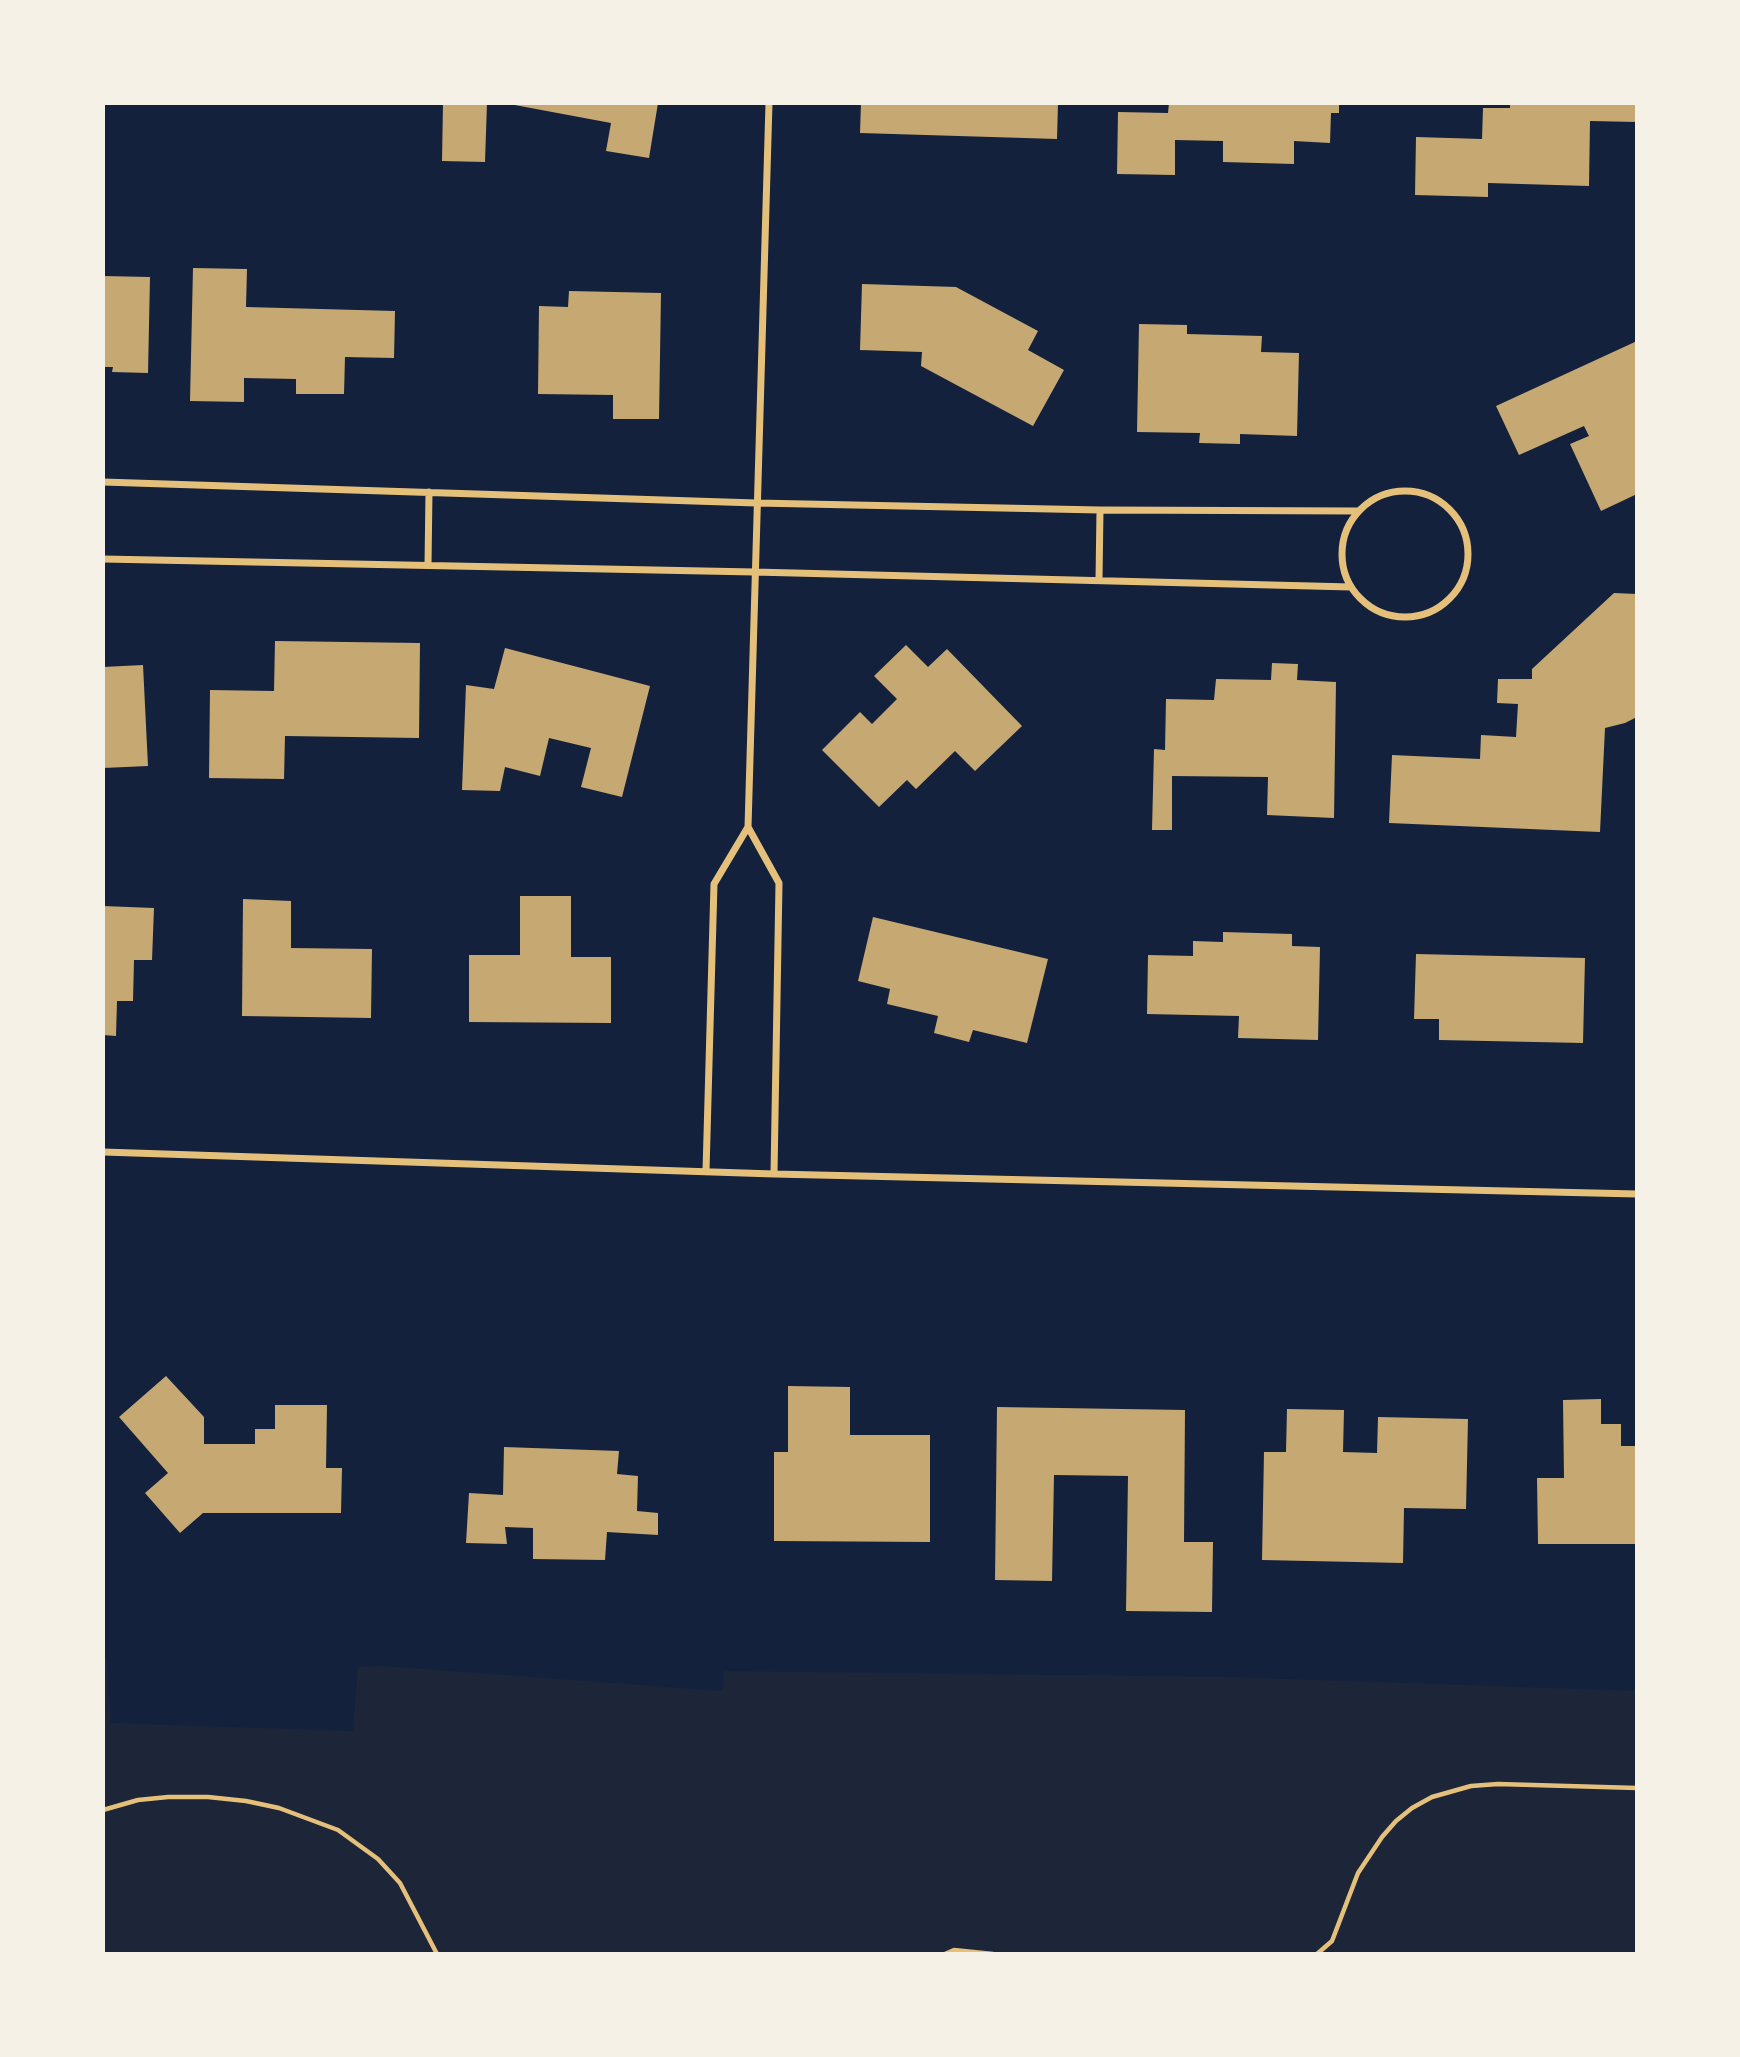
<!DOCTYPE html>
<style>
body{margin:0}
#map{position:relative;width:1740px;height:2057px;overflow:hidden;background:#14213d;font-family:"Open Sans",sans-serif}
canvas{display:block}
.frame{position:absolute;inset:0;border:105px solid #f6f1e7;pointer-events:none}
</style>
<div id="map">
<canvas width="1740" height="2057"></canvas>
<div class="frame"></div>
</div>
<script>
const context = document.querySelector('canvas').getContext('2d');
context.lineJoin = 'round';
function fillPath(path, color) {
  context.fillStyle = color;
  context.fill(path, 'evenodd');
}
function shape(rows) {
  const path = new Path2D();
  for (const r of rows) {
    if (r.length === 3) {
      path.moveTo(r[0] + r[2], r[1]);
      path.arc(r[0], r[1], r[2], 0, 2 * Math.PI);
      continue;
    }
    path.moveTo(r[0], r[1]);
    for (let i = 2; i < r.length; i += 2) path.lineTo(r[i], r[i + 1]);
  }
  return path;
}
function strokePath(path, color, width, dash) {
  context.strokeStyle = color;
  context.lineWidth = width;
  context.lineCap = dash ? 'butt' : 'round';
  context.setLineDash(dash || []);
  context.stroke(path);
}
fillPath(shape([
 [103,1658,107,1658,111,1723,353,1731,358,1667,382,1666,722,1691,724,1671,1230,1677,1637,1691,1637,1954,103,1954]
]), '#1d2539');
fillPath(shape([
 [443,103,487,103,485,162,442,161],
 [504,103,658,103,649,158,606,151,611,123],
 [861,103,1058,103,1057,139,860,133],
 [1169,103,1339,103,1339,113,1331,113,1330,143,1294,141,1294,164,1223,162,1223,141,1175,140,1175,175,1117,174,1118,112,1168,113],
 [1510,103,1637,103,1637,122,1590,121,1589,186,1488,183,1488,197,1415,195,1416,137,1482,139,1483,108,1510,108],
 [193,268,247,269,246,307,395,311,394,358,345,357,344,394,296,394,296,379,244,378,244,402,190,401],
 [103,276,150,277,148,373,112,372,113,367,103,367],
 [862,284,956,287,1038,331,1028,350,1064,370,1033,426,921,366,922,352,860,350],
 [569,291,661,293,659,419,613,419,613,395,538,394,539,306,568,307],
 [1139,324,1187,325,1187,334,1262,336,1261,352,1299,353,1297,436,1240,434,1240,444,1199,443,1200,433,1137,432],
 [1637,341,1637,494,1601,511,1570,444,1589,436,1584,426,1519,455,1496,406],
 [1614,593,1637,594,1637,717,1625,723,1605,728,1600,832,1389,823,1392,755,1480,759,1481,735,1516,737,1518,704,1497,703,1498,679,1532,679,1532,669],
 [275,641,420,643,419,738,285,736,284,779,209,778,210,690,274,691],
 [906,645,928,667,947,649,1022,726,975,771,955,751,916,789,907,780,879,807,822,750,860,712,872,724,897,699,874,676],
 [505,648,650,686,622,797,581,787,591,748,549,738,540,776,505,767,500,791,462,790,466,685,494,689],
 [1272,663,1298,664,1297,680,1336,682,1334,818,1267,815,1268,777,1172,776,1172,830,1152,830,1154,749,1165,750,1166,699,1214,700,1216,679,1271,680],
 [143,665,148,766,103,768,103,667],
 [520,896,571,896,571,957,611,957,611,1023,469,1022,469,955,520,955],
 [243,899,291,901,291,948,372,949,371,1018,242,1016],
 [103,906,154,908,152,960,134,960,133,1001,117,1001,116,1036,103,1035],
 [873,917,1048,959,1027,1043,973,1030,969,1042,934,1033,938,1016,887,1004,890,989,858,981],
 [1223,932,1292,934,1292,946,1320,947,1318,1040,1238,1038,1239,1016,1147,1014,1148,955,1193,956,1193,941,1223,942],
 [1416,954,1585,958,1583,1043,1439,1040,1439,1019,1414,1019],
 [166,1376,204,1417,204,1444,255,1444,255,1429,275,1429,275,1405,327,1405,326,1468,342,1468,341,1513,203,1513,180,1533,145,1493,168,1473,119,1417],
 [788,1386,850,1387,850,1435,930,1435,930,1542,774,1541,774,1452,788,1452],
 [1601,1399,1601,1424,1621,1424,1621,1446,1637,1446,1637,1544,1538,1544,1537,1478,1564,1478,1563,1400],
 [997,1407,1185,1410,1184,1542,1213,1542,1212,1612,1126,1611,1128,1476,1054,1475,1052,1581,995,1580],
 [1287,1409,1344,1410,1343,1452,1377,1453,1378,1417,1468,1419,1466,1509,1404,1508,1403,1563,1262,1560,1264,1452,1286,1452],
 [504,1447,619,1451,617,1474,638,1476,637,1511,658,1513,658,1535,607,1532,605,1560,533,1559,533,1528,505,1527,507,1544,466,1543,469,1493,503,1495]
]), '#c6a872');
strokePath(shape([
 [103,1810,138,1800,168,1797,208,1797,246,1801,279,1808,338,1830,378,1859,400,1883,437,1954],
 [945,1954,954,1950,993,1954],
 [1317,1954,1332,1941,1358,1873,1382,1837,1396,1821,1412,1808,1432,1797,1471,1786,1498,1784,1637,1788]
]), '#e5c07b', 4.5);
strokePath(shape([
 [103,482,756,503,1100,510,1358,511],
 [1405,554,63],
 [103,559,754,572,1351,587],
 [428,565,429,492],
 [1099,580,1100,510],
 [748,827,779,883,774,1174],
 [103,1152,774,1174,1637,1194],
 [706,1171,714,884,748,827,769,103]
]), '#e5c07b', 7);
</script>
